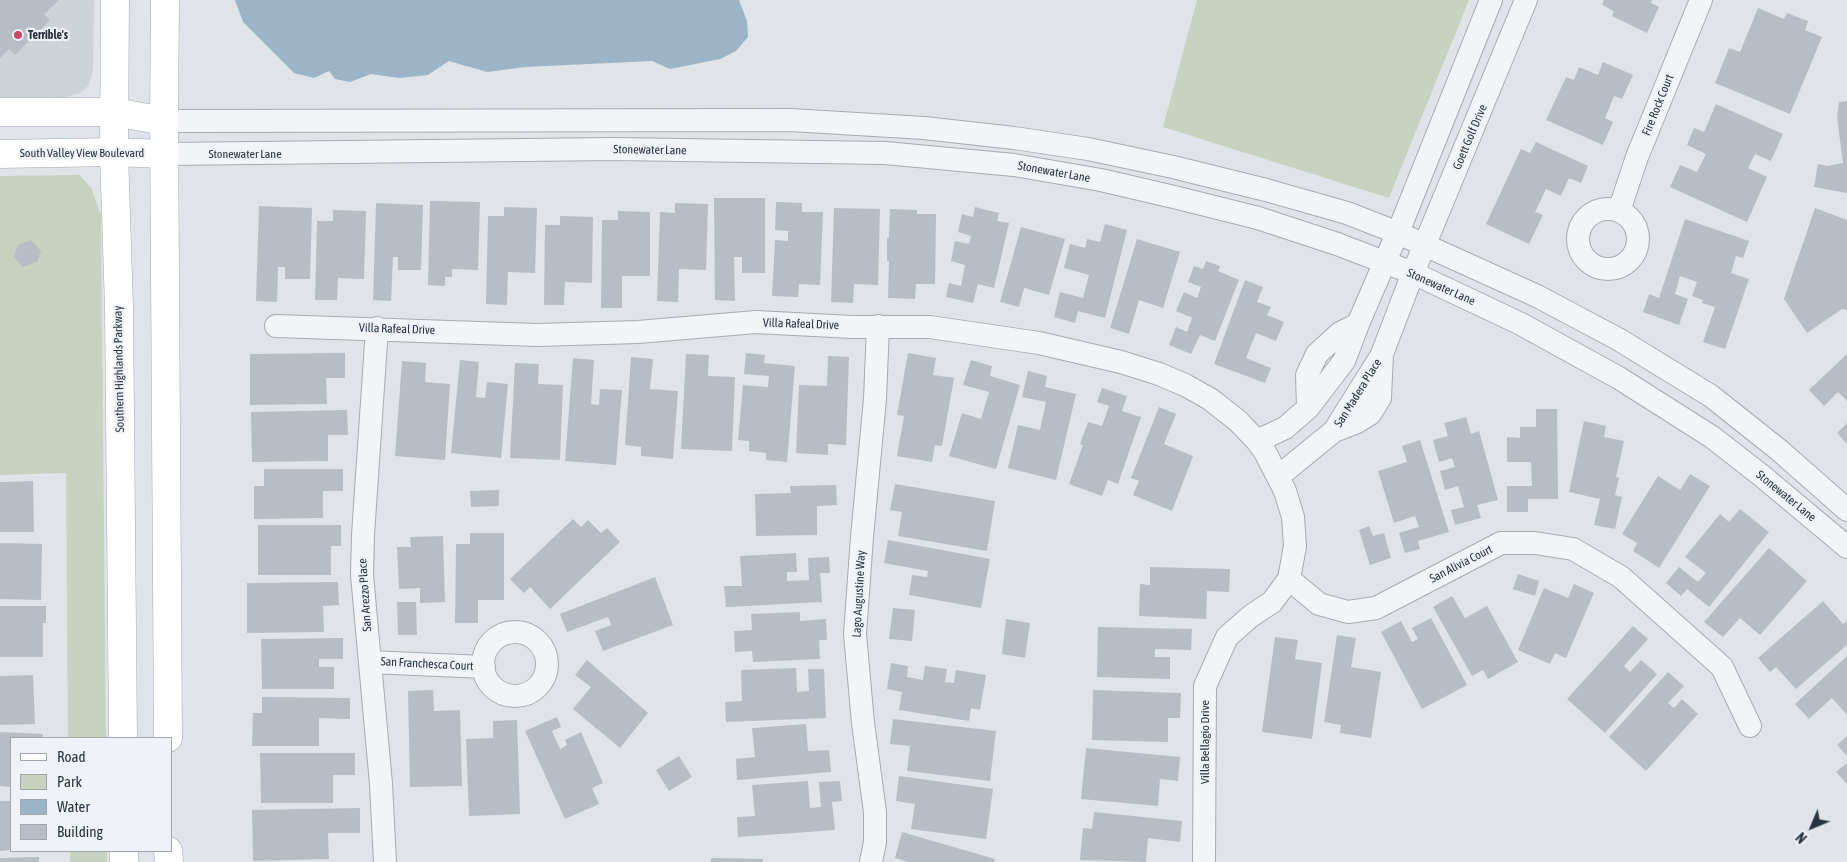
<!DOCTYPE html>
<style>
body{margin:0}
#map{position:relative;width:1847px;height:862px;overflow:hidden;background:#e0e4e8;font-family:"Asap Condensed",sans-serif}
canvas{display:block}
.legend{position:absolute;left:10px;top:737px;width:162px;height:115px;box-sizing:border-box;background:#eff2f6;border:1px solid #a0a6ad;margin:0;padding:6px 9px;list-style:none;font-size:15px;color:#29333f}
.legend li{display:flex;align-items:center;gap:10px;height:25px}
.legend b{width:25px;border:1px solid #a0a6ad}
.north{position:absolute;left:1787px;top:802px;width:50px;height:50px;-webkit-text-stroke:4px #eff2f6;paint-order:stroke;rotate:225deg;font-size:14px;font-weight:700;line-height:20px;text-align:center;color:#29333f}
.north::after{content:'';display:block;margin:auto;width:18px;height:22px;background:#29333f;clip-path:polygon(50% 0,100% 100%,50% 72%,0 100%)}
</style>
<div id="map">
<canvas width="1847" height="862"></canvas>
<ul class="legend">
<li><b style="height:6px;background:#fff"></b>Road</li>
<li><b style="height:14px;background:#c7d2c1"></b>Park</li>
<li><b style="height:14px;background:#9cb4c7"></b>Water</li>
<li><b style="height:14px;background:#b7bdc5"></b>Building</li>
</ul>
<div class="north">N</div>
</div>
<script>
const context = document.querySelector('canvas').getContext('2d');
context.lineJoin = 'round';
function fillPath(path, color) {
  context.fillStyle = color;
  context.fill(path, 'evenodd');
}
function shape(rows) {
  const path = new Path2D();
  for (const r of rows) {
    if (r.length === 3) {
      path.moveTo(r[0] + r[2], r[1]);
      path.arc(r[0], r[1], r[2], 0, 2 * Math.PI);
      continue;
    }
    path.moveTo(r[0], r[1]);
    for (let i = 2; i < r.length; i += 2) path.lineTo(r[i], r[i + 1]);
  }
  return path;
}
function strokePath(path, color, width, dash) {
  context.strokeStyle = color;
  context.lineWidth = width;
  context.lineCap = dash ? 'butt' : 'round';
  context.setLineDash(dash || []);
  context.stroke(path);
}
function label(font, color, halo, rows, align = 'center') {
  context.font = font + ' "Asap Condensed",sans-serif';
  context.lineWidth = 4.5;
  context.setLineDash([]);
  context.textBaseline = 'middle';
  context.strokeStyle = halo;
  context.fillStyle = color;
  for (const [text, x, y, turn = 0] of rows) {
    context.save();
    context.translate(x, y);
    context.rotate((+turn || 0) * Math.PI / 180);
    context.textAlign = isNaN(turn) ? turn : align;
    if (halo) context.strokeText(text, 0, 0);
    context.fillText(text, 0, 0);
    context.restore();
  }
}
fillPath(shape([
 [0,0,94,0,93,71,88,86,84,90,78,94,64,98,0,97]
]), '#ced3da');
fillPath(shape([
 [1197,0,1469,0,1389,198,1163,127],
 [79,175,91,187,101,215,106,738,68,738,66,473,0,475,0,176],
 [70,851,107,851,107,862,70,862]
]), '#c7d2c1');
fillPath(shape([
 [235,0,739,0,747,21,748,37,736,51,720,59,670,69,652,61,525,67,487,72,449,61,428,75,400,78,371,74,350,82,335,79,329,71,314,78,294,73,243,22]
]), '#9cb4c7');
fillPath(shape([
 [0,0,59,0,44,14,50,20,15,55,9,49,0,58],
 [1604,0,1652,0,1651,3,1659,7,1647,33,1612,16,1614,11,1602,5],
 [1758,8,1784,19,1787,13,1808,21,1805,30,1822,37,1790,114,1715,83,1729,48,1740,52],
 [1603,62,1633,75,1622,99,1614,96,1605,118,1613,122,1603,145,1546,120,1566,77,1574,80,1579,67,1598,75],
 [1847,101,1847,193,1814,187,1818,164,1827,166,1843,163,1837,117,1839,102],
 [1716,104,1783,134,1771,161,1755,154,1748,168,1767,177,1747,222,1670,187,1680,165,1697,172,1706,154,1687,145,1694,128,1704,132],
 [1536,142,1588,166,1581,183,1569,178,1561,196,1546,189,1535,212,1543,215,1529,244,1486,224,1521,149,1530,153],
 [714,198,765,198,765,273,742,273,742,257,734,257,735,301,715,300],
 [430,201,480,202,478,270,452,269,452,277,445,277,445,286,428,285],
 [776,202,802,203,802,212,823,212,820,285,799,284,798,297,772,296,775,240,788,241,788,231,775,230],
 [376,203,423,205,421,270,398,270,398,257,393,257,391,301,373,300],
 [675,203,708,204,706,270,679,269,678,302,657,301,660,212,675,213],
 [259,206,312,208,310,279,285,279,285,267,278,267,277,302,256,301],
 [504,207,537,208,535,273,508,272,507,305,486,304,488,216,504,216],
 [975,207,999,213,997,221,1009,223,994,288,978,284,973,303,946,297,949,283,961,286,965,265,951,261,955,241,969,244,971,236,958,232,962,214,973,217],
 [834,208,880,209,878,285,854,284,853,303,831,302],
 [1815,208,1847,220,1847,310,1842,309,1807,333,1784,299],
 [890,209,917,210,917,214,936,214,935,284,916,284,915,299,888,298,889,261,887,261,887,238,889,238],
 [333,210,366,211,364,279,338,278,337,300,315,300,317,221,333,221],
 [618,211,650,212,650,276,622,276,622,308,601,308,602,220,618,220],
 [560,216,593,217,592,283,565,282,564,305,544,305,545,225,560,225],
 [1685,219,1749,241,1743,258,1736,256,1731,273,1749,279,1725,349,1703,342,1715,307,1702,303,1703,300,1692,296,1697,282,1680,276,1675,294,1688,299,1679,325,1643,312,1649,294,1659,298],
 [1105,224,1127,230,1105,318,1078,311,1075,323,1054,317,1060,292,1083,298,1089,275,1064,268,1070,244,1085,248,1087,239,1100,242],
 [1021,227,1065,239,1049,295,1024,288,1019,307,1000,302],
 [1137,239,1180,252,1163,308,1139,300,1129,334,1110,328],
 [31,240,41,251,37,262,23,267,14,257,18,245],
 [1206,261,1220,266,1218,271,1239,280,1215,341,1200,335,1191,354,1169,345,1176,327,1187,332,1192,318,1176,311,1184,292,1197,298,1201,287,1188,282,1194,266,1203,269],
 [1245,280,1263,287,1257,302,1271,307,1267,315,1284,322,1276,341,1256,333,1246,358,1271,368,1265,383,1214,364],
 [345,353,345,378,326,378,327,404,250,405,250,354],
 [746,353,765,355,764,363,795,366,787,462,766,460,766,453,749,451,749,441,738,440,743,385,768,387,769,376,744,374],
 [908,353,936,358,933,375,954,378,942,446,935,445,932,462,897,456,904,416,897,415],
 [686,354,709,355,708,376,735,377,732,451,681,449],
 [1847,354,1847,401,1838,392,1824,406,1809,390],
 [828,356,849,357,846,445,828,444,828,455,796,453,799,385,827,386],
 [631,357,653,359,650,389,678,391,673,459,641,456,641,447,625,445],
 [573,358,594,360,591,404,599,405,600,389,622,390,616,465,565,461],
 [460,360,479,362,476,397,485,398,487,382,508,384,501,458,451,453],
 [971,360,992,366,990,376,1020,385,996,469,949,456,962,413,981,419,989,392,963,385],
 [402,361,426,363,425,382,450,384,445,460,395,456],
 [515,363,539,364,538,384,563,385,560,460,510,458],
 [1028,371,1047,376,1045,387,1076,394,1056,480,1008,468,1018,425,1040,430,1046,402,1022,397],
 [1102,388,1127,396,1122,411,1141,417,1118,484,1108,480,1102,496,1069,484,1083,445,1080,444,1088,422,1102,426,1109,406,1097,402],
 [1159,407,1176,414,1164,444,1193,456,1172,511,1133,495,1139,481,1131,478],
 [1536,409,1557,409,1558,499,1528,499,1528,512,1507,512,1507,486,1532,486,1531,462,1507,462,1507,437,1520,438,1520,427,1536,427],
 [347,410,348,435,328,435,328,461,252,462,251,412],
 [1466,417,1471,434,1479,431,1498,500,1477,505,1481,518,1455,525,1451,510,1464,507,1458,486,1445,490,1440,471,1455,467,1452,458,1439,462,1433,440,1448,436,1444,423],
 [1584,421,1606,426,1604,437,1624,441,1616,477,1619,478,1615,495,1622,497,1615,529,1594,525,1600,499,1569,492],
 [1847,423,1847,444,1837,433],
 [1420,440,1449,532,1418,541,1420,549,1405,553,1399,533,1419,527,1415,516,1394,523,1378,471,1407,462,1402,446],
 [264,469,343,469,343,491,323,491,323,518,254,519,254,486,264,486],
 [1690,474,1710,486,1659,568,1633,551,1637,543,1622,534,1658,476,1680,490],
 [33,481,34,532,0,532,0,482],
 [895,484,995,501,987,551,898,536,902,512,890,510],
 [836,485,837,505,817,506,817,535,756,536,755,494,791,493,790,486],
 [499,490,499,506,471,507,470,491],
 [1740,509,1769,532,1709,607,1687,589,1681,596,1666,583,1679,567,1698,582,1706,573,1685,557,1720,514,1729,522],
 [573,519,581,527,588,520,601,533,607,528,620,542,550,609,530,587,524,593,510,579],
 [258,525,341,525,341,546,331,546,331,575,258,575],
 [1369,526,1373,536,1384,533,1391,558,1370,565,1359,530],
 [470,533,504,533,504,600,478,600,478,623,455,623,456,544,470,544],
 [443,536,445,602,420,603,420,588,399,589,397,547,411,547,410,537],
 [888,540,990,559,981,608,909,595,912,575,927,577,928,571,884,563],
 [0,543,42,544,41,600,0,599],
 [1769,548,1807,581,1760,635,1740,618,1723,637,1704,622],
 [796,553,797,572,787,572,787,581,809,580,808,558,829,557,830,573,820,573,822,602,726,607,724,586,742,586,740,556],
 [1150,567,1230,569,1229,592,1207,591,1206,619,1139,616,1140,584,1150,585],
 [1518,574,1539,581,1535,596,1513,589],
 [655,577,673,625,603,651,595,631,611,625,608,617,567,632,560,614],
 [338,582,339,605,323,606,324,632,247,633,247,583],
 [1574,584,1594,593,1566,658,1555,653,1550,664,1518,650,1544,588,1568,598],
 [1452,596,1465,618,1487,606,1518,662,1488,679,1483,670,1472,676,1433,607],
 [1823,601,1843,624,1847,621,1847,645,1796,689,1776,667,1770,672,1758,658],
 [397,602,416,602,417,635,398,635],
 [0,606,46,606,46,623,43,623,43,657,0,657],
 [893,608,915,610,912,641,889,639],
 [800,612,800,621,826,619,827,640,819,640,820,659,753,662,752,651,735,652,734,631,752,630,751,614],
 [1431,618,1467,685,1422,709,1381,632,1401,621,1412,642,1418,639,1412,628],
 [1006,619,1030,623,1025,658,1002,654],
 [1633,626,1648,639,1624,666,1630,672,1641,660,1657,674,1605,733,1567,699],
 [1098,627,1192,629,1191,650,1155,649,1155,657,1170,657,1170,679,1097,677],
 [1337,635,1356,638,1351,667,1381,672,1371,738,1340,733,1341,725,1324,722],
 [1275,637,1298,640,1295,659,1322,663,1312,739,1262,732],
 [343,638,343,659,319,659,319,667,334,667,334,689,262,689,261,639],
 [1847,656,1847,715,1832,698,1809,719,1795,704],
 [587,660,648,713,620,748,573,709,591,687,575,675],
 [891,663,908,666,907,677,923,680,925,666,947,669,945,682,954,683,956,670,986,675,980,710,971,708,969,721,899,710,902,692,887,689],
 [796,668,797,692,809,691,808,669,824,669,826,718,726,722,725,702,742,701,741,670],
 [1668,672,1684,686,1668,703,1674,708,1682,699,1698,714,1646,771,1609,737],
 [33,675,35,724,0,725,0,676],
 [433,690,434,711,460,710,462,786,410,787,408,691],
 [1093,690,1181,693,1180,718,1168,718,1168,742,1092,740],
 [262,697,350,698,350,719,319,718,319,746,252,746,253,713,262,713],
 [557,717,561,727,552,731,560,749,567,745,565,740,581,732,603,783,592,788,599,804,565,819,525,731],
 [893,719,996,731,990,781,907,771,910,746,890,744],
 [517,720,520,814,469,816,466,739,493,738,493,721],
 [806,724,808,751,829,750,831,772,737,780,736,759,755,757,752,728],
 [0,732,43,734,43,738,11,738,11,787,0,786],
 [1847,736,1847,756,1837,745],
 [1086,748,1180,757,1178,781,1160,779,1158,806,1081,799],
 [260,753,355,753,355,775,333,775,333,803,261,803],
 [679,756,692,777,669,791,656,770],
 [1847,763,1847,784,1836,772],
 [899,776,993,789,986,839,911,829,915,804,896,801],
 [808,781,810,808,821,807,819,782,840,781,842,801,832,802,835,830,738,837,737,817,755,816,752,785],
 [0,801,11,801,11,850,0,851],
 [360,808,360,833,328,833,329,859,253,861,252,810],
 [1094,812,1182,821,1180,842,1148,838,1146,862,1080,860,1083,828,1092,829],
 [902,832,995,859,994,862,908,862,895,858],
 [39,857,39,862,0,862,0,858],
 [711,858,763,859,763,862,711,862]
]), '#b7bdc5');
const minor = shape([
 [164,121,790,120,924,128,1014,138,1088,149,1173,167,1266,190,1347,213,1398,233,1537,296,1618,339,1711,396,1779,450,1847,510],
 [165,154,614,149,885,153,1014,165,1101,180,1178,198,1258,218,1337,244,1413,273,1521,324,1619,378,1712,437,1762,476,1847,547],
 [1608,239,30],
 [1619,211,1637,157,1701,0],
 [276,326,537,335,638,332,756,322,852,327,930,327,1039,343,1121,362,1159,374,1185,385,1210,399,1238,421,1257,441,1265,452,1285,491,1293,517,1295,546,1289,579,1272,602,1251,616,1227,637,1205,686,1204,862],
 [377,328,363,535,362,575,381,784,385,862],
 [1308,408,1344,361,1358,324],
 [1334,431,1381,356],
 [1257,441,1285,428,1308,408,1307,375,1317,354,1340,333,1358,324,1403,220,1491,0],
 [1279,476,1334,431,1357,422,1370,414,1380,398,1382,354,1413,273,1526,0],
 [1289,579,1319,604,1348,612,1376,608,1501,543,1535,543,1573,549,1621,577,1722,667,1750,726],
 [515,664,32],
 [370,662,484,667],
 [871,862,875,842,875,812,863,723,855,634,862,537,875,399,878,326]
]);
const major = shape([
 [115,0,114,152,119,307,123,738],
 [165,0,164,121,168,738],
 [0,112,114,112,164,121],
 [0,154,114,152,165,154],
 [124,851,124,862],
 [168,851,169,862]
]);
strokePath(minor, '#a5abb2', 24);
strokePath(major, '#9fa9b3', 29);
strokePath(minor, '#f2f4f7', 22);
strokePath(major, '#fff', 28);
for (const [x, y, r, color] of [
 [18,35,5,"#c84968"]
]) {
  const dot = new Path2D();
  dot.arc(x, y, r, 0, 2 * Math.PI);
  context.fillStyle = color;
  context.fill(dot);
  strokePath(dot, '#eff2f6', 2);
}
label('bold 12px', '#29333f', '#eff2f6', [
 ["Terrible's",28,35]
], 'left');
label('12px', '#29333f', '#eff2f6', [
 ["Fire Rock Court",1658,105,-68],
 ["Goett Golf Drive",1470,137,-67],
 ["Stonewater Lane",650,150,1],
 ["South Valley View Boulevard",82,153],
 ["Stonewater Lane",245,154],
 ["Stonewater Lane",1054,172,10],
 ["Stonewater Lane",1441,287,24],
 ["Villa Rafeal Drive",801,324,2],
 ["Villa Rafeal Drive",397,329,2],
 ["Southern Highlands Parkway",119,369,-91],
 ["San Madera Place",1358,393,-58],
 ["Stonewater Lane",1786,496,39],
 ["San Alivia Court",1461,564,-27],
 ["Lago Augustine Way",859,594,-87],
 ["San Arezzo Place",365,595,-94],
 ["San Franchesca Court",427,664,3],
 ["Villa Bellagio Drive",1205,742,-90]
]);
</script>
